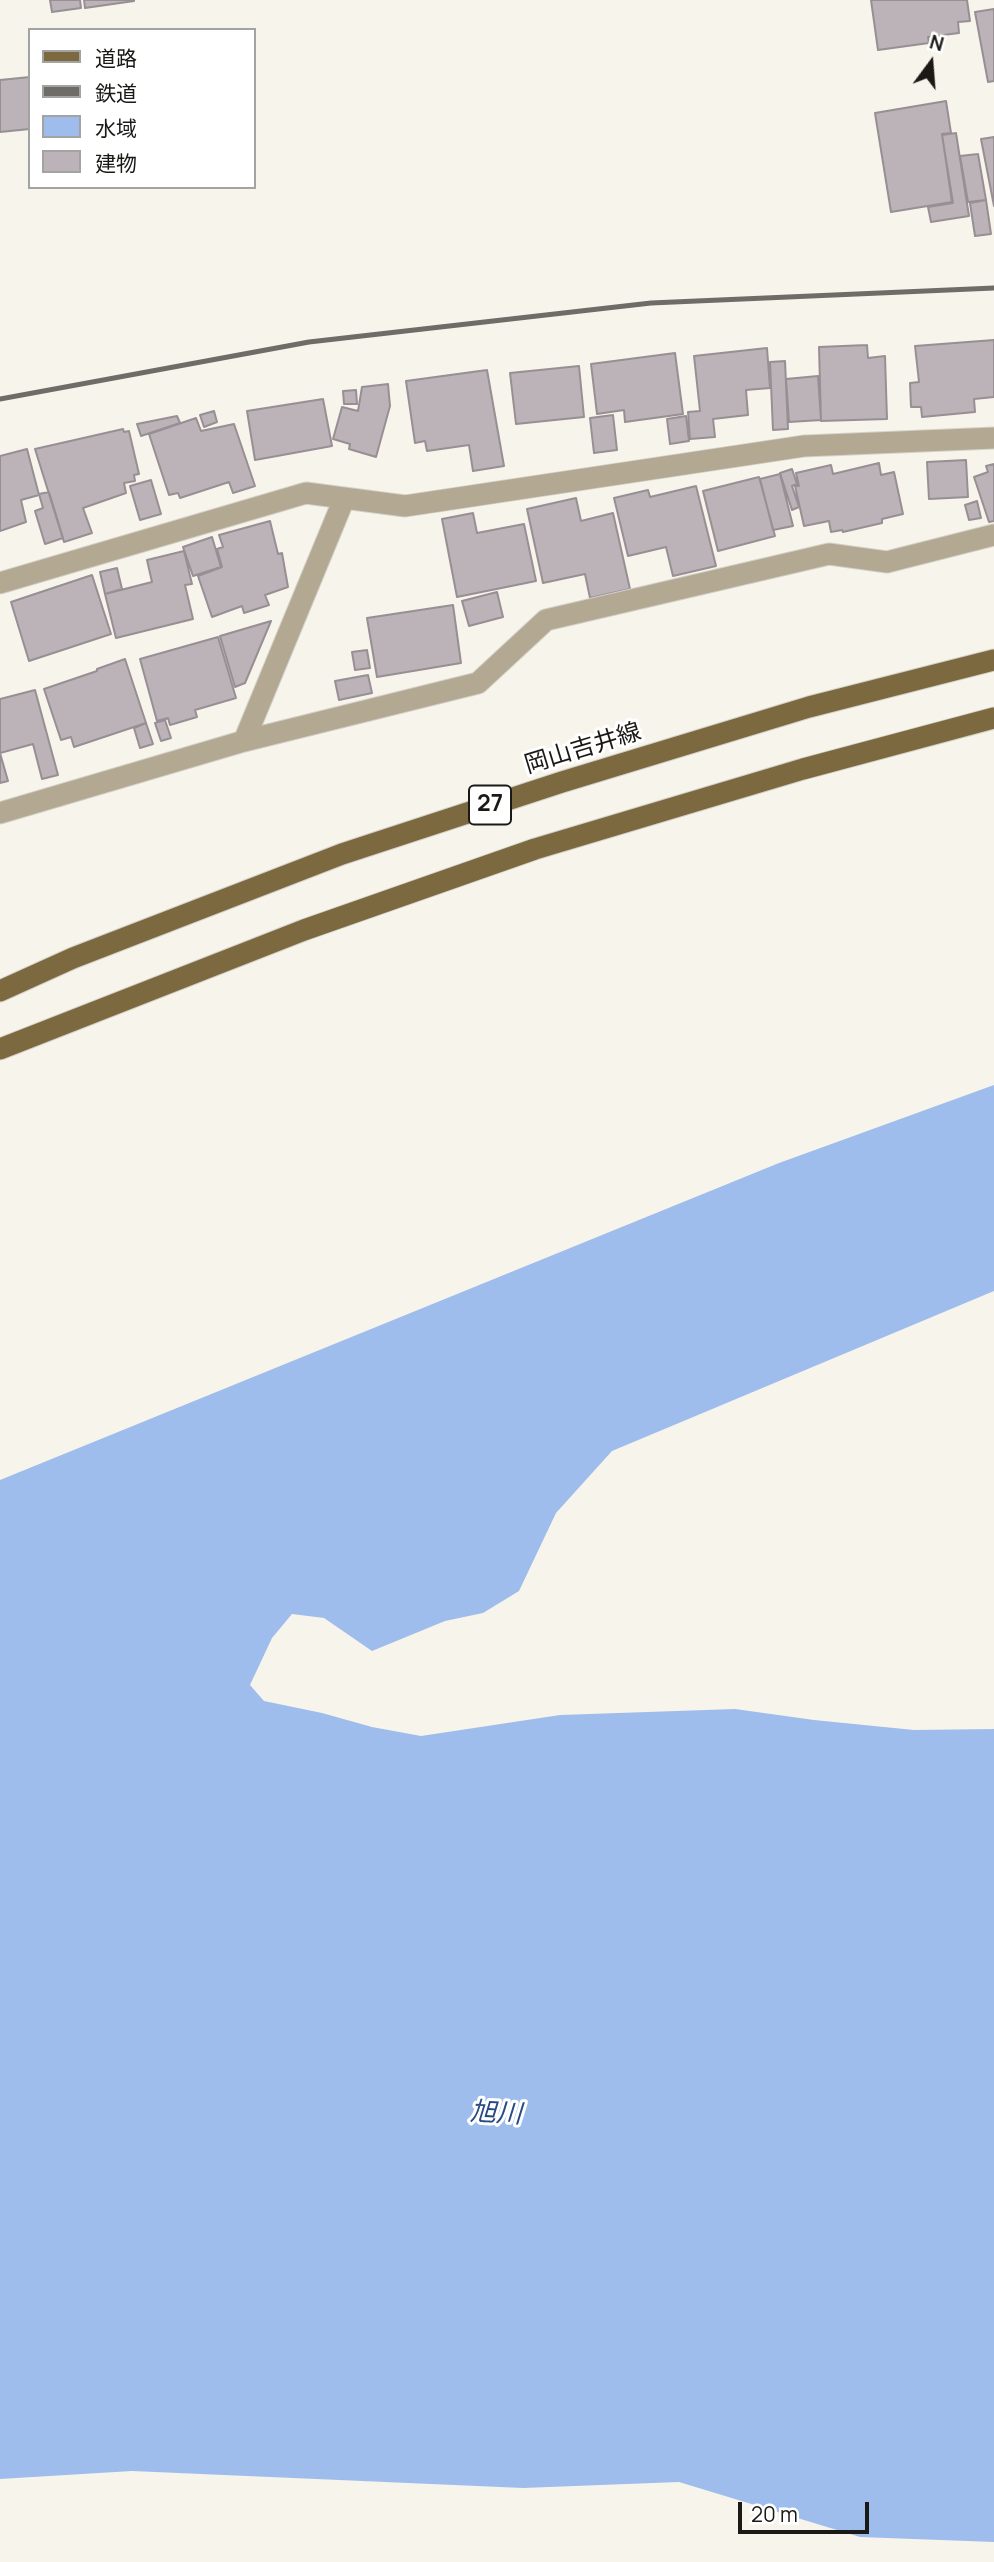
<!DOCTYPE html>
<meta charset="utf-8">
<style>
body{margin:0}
#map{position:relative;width:994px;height:2562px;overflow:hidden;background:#f7f4eb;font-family:Manrope,"Noto Sans JP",sans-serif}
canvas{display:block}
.legend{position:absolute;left:28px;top:28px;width:228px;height:161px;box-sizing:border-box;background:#fff;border:2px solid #a3a3a2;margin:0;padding:9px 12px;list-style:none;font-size:21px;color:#1a1916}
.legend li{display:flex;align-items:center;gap:14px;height:35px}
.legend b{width:35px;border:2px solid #a3a3a2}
.north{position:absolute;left:896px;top:28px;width:70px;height:70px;-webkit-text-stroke:5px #fff;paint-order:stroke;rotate:16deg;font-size:19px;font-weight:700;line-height:28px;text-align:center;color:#1a1916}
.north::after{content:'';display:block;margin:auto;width:24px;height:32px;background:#1a1916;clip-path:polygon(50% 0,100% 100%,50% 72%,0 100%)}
.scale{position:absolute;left:738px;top:2502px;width:131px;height:32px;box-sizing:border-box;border:4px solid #1a1916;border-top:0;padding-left:9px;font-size:21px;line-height:24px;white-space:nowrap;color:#1a1916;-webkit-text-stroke:5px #fff;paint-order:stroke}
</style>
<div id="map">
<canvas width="994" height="2562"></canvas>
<ul class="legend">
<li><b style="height:9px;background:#7d6940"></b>道路</li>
<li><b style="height:9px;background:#6e6c67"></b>鉄道</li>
<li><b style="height:19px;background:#9fbdec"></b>水域</li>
<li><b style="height:19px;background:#bbb3b7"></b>建物</li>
</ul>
<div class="north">N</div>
<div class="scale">20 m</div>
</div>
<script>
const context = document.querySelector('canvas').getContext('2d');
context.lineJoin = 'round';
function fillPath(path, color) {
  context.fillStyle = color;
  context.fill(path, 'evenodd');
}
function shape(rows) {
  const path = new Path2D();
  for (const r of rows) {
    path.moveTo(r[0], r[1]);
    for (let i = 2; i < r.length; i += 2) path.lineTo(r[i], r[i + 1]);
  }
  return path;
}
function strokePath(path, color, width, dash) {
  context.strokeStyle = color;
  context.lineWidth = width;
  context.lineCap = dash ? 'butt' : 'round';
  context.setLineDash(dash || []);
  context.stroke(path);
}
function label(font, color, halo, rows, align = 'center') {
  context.font = font + ' Manrope,"Noto Sans JP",sans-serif';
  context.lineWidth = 6;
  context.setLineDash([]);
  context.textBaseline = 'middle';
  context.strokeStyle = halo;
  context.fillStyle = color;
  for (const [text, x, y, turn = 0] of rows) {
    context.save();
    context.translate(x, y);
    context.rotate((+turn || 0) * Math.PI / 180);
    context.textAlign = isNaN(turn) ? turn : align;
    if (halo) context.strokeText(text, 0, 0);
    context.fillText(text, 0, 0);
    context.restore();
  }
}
fillPath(shape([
 [994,1085,994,1291,612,1451,556,1513,519,1591,483,1613,445,1621,372,1651,324,1618,292,1614,272,1638,250,1685,264,1701,322,1713,372,1727,421,1736,560,1715,735,1709,814,1720,914,1730,994,1729,994,2542,860,2537,679,2482,523,2488,132,2471,0,2479,0,1480,779,1163]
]), '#9fbdec');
const building = shape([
 [50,0,80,0,81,8,52,12,50,0],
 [84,0,134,0,134,1,85,8,84,0],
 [871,0,967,0,970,21,958,22,959,33,928,37,929,43,878,50,871,0],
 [994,9,994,81,988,82,975,12,994,9],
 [30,77,30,129,0,132,0,80,30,77],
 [946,101,951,133,942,134,952,202,891,212,875,113,946,101],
 [956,133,969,216,931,222,928,207,953,203,942,135,956,133],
 [994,137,994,206,981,139,994,137],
 [978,154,986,200,968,202,960,156,978,154],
 [986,200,991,234,975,236,970,203,986,200],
 [994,340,994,397,974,399,975,412,922,417,921,407,911,407,910,383,919,382,915,346,994,340],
 [867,345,868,358,885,356,887,419,821,421,819,347,867,345],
 [767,348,770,388,746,390,748,415,713,419,715,437,690,439,688,412,700,411,694,356,767,348],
 [675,353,683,414,625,422,624,410,597,414,591,364,675,353],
 [785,361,788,429,773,430,770,362,785,361],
 [579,366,584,417,516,424,510,373,579,366],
 [487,370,504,466,473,471,469,445,427,451,425,441,415,443,406,381,487,370],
 [818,376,821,420,789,422,786,379,818,376],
 [388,384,390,406,376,457,349,449,350,444,333,439,342,407,358,411,362,387,388,384],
 [356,390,357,404,344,404,343,391,356,390],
 [323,399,332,446,255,460,247,411,323,399],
 [214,411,217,422,204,427,200,415,214,411],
 [613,415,617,450,594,453,590,418,613,415],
 [177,416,180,423,141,436,137,424,177,416],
 [686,416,689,441,670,444,667,419,686,416],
 [196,418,201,431,234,424,255,486,233,493,229,482,180,498,178,493,169,495,149,434,196,418],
 [123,429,124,432,129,431,139,474,134,475,135,481,124,483,126,493,83,508,92,533,64,542,35,449,123,429],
 [27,449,39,495,21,500,26,522,0,531,0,456,27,449],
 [966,460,968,497,929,499,927,462,966,460],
 [879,463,881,475,894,472,903,514,882,519,882,523,843,532,842,530,831,532,829,521,804,526,795,486,799,486,796,473,831,465,833,474,879,463],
 [994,464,994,521,989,522,974,477,988,472,986,466,994,464],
 [792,469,797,484,792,486,799,507,792,510,780,473,792,469],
 [780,474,793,526,773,530,760,479,780,474],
 [759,477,775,536,718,551,703,491,759,477],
 [151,480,161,514,140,520,130,486,151,480],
 [696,486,716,566,673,576,666,547,628,556,614,498,648,490,650,497,696,486],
 [49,492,63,538,45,544,35,511,43,508,39,494,49,492],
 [576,498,581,521,613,513,630,589,590,598,585,574,543,583,527,509,576,498],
 [977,501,981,518,969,520,965,505,977,501],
 [473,513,477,533,524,524,536,581,457,597,442,519,473,513],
 [270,521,278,554,282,553,288,587,265,595,269,605,244,613,242,606,212,617,198,576,222,567,217,549,223,547,219,535,270,521],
 [212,537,221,567,193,576,183,547,212,537],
 [184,551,192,584,185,585,193,619,116,638,105,594,152,582,147,560,184,551],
 [117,568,122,589,105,594,100,572,117,568],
 [92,575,111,634,29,661,11,602,92,575],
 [497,592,503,617,469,626,462,601,497,592],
 [453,605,461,663,377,677,367,618,453,605],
 [271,621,245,683,235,687,220,636,271,621],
 [218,637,236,698,195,710,197,717,170,725,168,718,157,721,140,659,218,637],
 [367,650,370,668,355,670,352,652,367,650],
 [125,659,146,723,74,747,71,737,61,740,44,689,97,671,97,669,125,659],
 [368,675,372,693,339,700,335,681,368,675],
 [35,690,58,775,42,779,33,744,0,753,8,781,0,783,0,699,35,690],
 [165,720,171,738,161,741,155,723,165,720],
 [146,723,153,744,140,748,134,728,146,723]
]);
fillPath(building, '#bbb3b7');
strokePath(building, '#988f94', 2);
const minor = shape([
 [0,583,306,493,405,506,804,446,994,438],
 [244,741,344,499],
 [0,813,244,741,478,683,546,620,829,554,887,562,994,535]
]);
const major = shape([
 [0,991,73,958,342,854,562,782,809,707,994,660],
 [0,1049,304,930,535,849,803,769,994,718]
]);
strokePath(minor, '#d4d1c9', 23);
strokePath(major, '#d4d1c9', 23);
strokePath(minor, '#b3a892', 21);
strokePath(major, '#7d6940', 21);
strokePath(shape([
 [0,399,309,342,651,303,994,288]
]), '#6e6c67', 5);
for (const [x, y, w] of [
 [490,805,42]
]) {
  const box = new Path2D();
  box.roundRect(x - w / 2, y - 19.5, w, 39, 5);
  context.fillStyle = '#fff';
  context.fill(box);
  strokePath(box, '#1a1916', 2);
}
label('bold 23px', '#1a1916', null, [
 ["27",490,805]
]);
label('24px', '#1a1916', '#fff', [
 ["岡山吉井線",583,749,-17]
]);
label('italic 26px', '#264a83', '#fff', [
 ["旭川",496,2114,3]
]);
</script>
